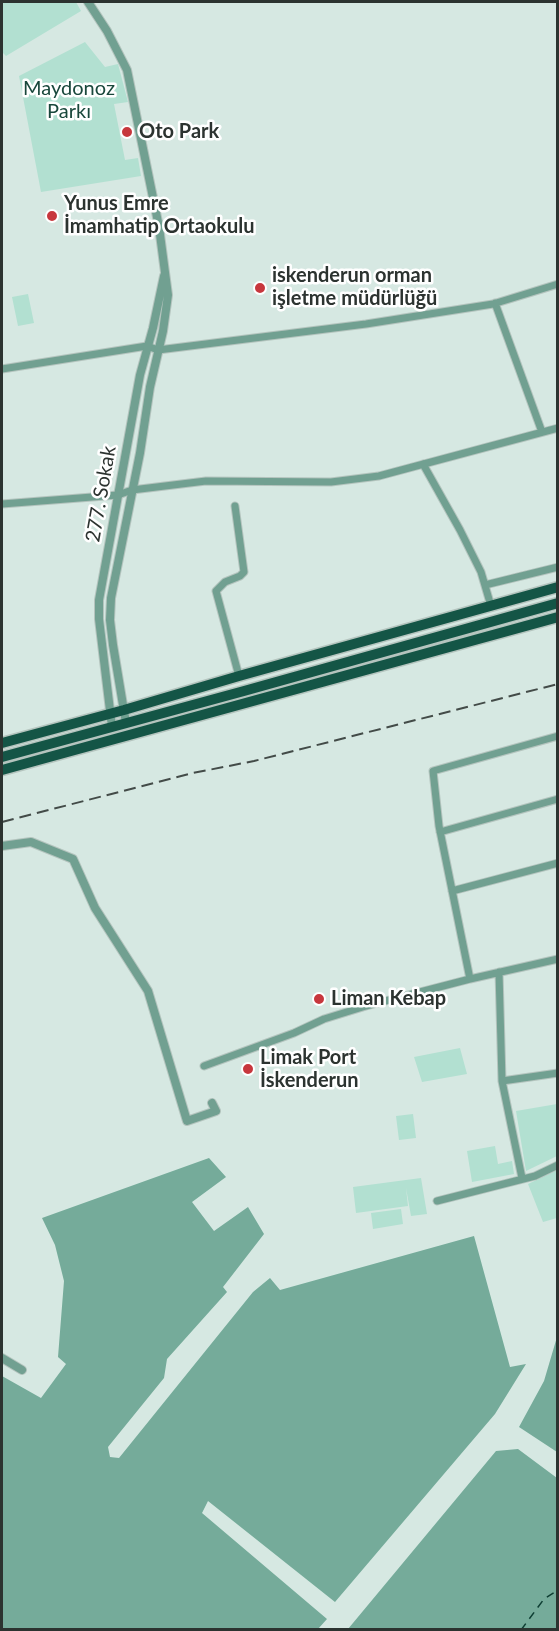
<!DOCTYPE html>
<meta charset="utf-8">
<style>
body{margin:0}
#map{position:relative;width:559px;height:1631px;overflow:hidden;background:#d6e8e2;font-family:Lato,sans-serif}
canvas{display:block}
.frame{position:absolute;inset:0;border:3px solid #2c3330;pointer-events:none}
</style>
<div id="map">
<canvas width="559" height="1631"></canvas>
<div class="frame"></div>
</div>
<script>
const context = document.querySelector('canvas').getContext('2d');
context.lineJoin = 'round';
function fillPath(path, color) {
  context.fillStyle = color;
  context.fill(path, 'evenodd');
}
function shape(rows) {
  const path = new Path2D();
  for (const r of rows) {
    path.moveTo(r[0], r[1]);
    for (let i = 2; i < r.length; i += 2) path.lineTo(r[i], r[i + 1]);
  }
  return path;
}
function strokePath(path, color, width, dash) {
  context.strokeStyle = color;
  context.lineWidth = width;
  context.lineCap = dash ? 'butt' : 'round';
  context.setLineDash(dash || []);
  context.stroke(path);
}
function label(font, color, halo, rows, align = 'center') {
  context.font = font + ' Lato,sans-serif';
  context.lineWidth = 5;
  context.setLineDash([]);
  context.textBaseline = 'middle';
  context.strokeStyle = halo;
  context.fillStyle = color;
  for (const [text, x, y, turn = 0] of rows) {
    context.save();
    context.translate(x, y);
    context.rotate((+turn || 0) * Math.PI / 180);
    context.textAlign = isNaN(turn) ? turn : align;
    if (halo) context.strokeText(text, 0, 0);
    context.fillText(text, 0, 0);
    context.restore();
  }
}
fillPath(shape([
 [2,2,76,2,81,11,6,56,2,52],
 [85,42,105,67,118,64,128,102,114,104,125,160,138,158,141,176,41,192,19,76],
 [28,294,34,323,18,326,12,297],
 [460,1048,467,1074,422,1082,414,1057],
 [557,1104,557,1156,526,1171,516,1111],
 [413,1114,416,1138,399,1140,396,1116],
 [495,1146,498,1164,512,1161,514,1174,472,1182,467,1151],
 [557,1170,557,1218,543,1222,528,1184],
 [421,1178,427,1214,411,1216,406,1188,408,1206,356,1213,353,1187],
 [401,1209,403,1224,373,1229,371,1213]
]), '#b2e0d1');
fillPath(shape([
 [209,1158,226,1177,192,1202,214,1231,248,1207,264,1234,223,1287,227,1292,167,1359,164,1378,108,1447,110,1457,119,1458,253,1292,270,1278,280,1290,474,1236,510,1367,526,1364,495,1414,335,1602,208,1501,202,1513,327,1619,318,1629,2,1629,2,1376,41,1398,66,1364,58,1357,64,1281,55,1245,42,1218],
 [557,1337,558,1452,557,1452,519,1427,544,1381],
 [518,1449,557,1478,557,1629,348,1629,496,1451]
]), '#75ab9a');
strokePath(shape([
 [521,1630,544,1599,558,1590]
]), '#0e3e33', 1.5, [8, 6]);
const minor = shape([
 [495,303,542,432],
 [2,369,147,346,158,350,366,324,493,304,558,284],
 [423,464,460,530,481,572,491,606],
 [2,504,118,495,132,490,206,481,331,482,379,476,558,428],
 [235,506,244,572,240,576,225,582,216,591,239,676],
 [485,585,558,567],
 [440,832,558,799],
 [452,891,558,863],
 [499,972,502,1081,558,1073],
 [470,979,439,826,433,771,558,736],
 [204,1066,294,1033,324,1019,366,1006,470,979,558,959],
 [502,1081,522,1178],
 [437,1201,535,1176,558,1165]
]);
const tertiary = shape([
 [88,2,107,31,127,70,159,227,168,295,163,331,150,387,140,453,111,598,110,620,113,645,126,723],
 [112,727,99,619,99,600,140,375,153,328,164,276],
 [2,846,31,842,73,859,95,908,148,991,187,1121,216,1111,212,1103],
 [2,1358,22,1370]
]);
const trunk = shape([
 [2,743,124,710,239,676,558,587],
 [2,757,244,691,558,603],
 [2,770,558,617]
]);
strokePath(minor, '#b4c4be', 9);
strokePath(tertiary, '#b4c4be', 10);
strokePath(trunk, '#b4c4be', 13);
strokePath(minor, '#71a091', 7);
strokePath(tertiary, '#71a091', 8);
strokePath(trunk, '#145546', 10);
strokePath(shape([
 [2,822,193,773,254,761,558,684]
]), '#434b48', 2, [12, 6]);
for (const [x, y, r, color] of [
 [127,132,6,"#c7373d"],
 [52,216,6,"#c7373d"],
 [260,288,6,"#c7373d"],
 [319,999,6,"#c7373d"],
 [248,1069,6,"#c7373d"]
]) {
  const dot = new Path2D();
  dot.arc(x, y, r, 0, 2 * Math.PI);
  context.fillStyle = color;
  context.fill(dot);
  strokePath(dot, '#fff', 2);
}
label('20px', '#19483c', '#fff', [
 ["Maydonoz",69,89],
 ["Parkı",69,112]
]);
label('bold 20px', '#2c3330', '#fff', [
 ["Oto Park",139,132],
 ["Yunus Emre",64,204],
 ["İmamhatip Ortaokulu",64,227],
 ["iskenderun orman",272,276],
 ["işletme müdürlüğü",272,299],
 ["Liman Kebap",331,999],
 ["Limak Port",260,1058],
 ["İskenderun",260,1081]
], 'left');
label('20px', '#2c3330', '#fff', [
 ["277. Sokak",101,494,-80]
]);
</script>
